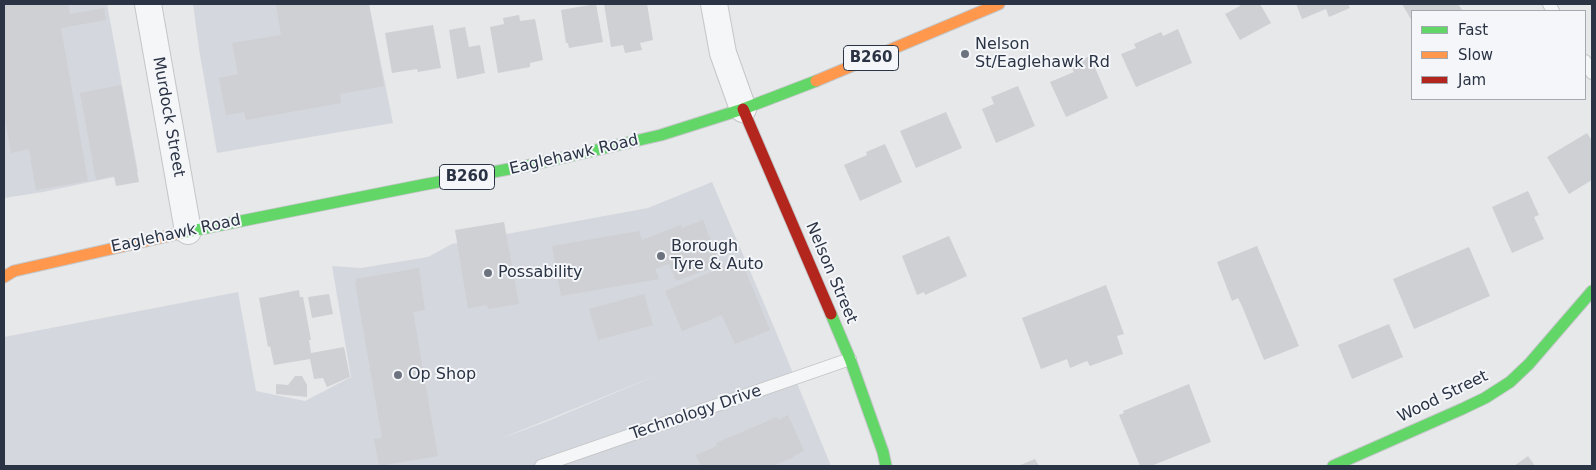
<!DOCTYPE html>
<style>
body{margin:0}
#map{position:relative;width:1596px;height:470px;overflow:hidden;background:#e6e8ea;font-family:"DejaVu Sans",sans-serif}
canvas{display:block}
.frame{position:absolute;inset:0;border:5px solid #2b3445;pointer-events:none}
.legend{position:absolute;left:1411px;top:10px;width:175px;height:90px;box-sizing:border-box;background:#f4f6f9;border:1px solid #a4a8b1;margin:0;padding:6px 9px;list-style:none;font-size:15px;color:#2b3445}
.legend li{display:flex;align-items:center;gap:10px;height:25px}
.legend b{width:25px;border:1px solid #a4a8b1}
</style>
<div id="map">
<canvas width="1596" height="470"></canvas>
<div class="frame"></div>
<ul class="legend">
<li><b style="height:6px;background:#63d668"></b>Fast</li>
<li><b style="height:6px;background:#ff974d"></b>Slow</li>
<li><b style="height:6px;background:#b3261e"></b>Jam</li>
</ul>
</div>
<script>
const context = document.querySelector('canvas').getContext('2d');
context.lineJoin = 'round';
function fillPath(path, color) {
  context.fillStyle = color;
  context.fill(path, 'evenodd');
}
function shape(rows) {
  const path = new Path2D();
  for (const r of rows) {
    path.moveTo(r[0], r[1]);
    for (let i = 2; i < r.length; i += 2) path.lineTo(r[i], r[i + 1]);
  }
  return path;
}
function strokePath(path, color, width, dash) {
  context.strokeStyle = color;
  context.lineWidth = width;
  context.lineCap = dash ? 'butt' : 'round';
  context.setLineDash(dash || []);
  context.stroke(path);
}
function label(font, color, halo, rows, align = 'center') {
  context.font = font + ' "DejaVu Sans",sans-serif';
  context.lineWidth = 4;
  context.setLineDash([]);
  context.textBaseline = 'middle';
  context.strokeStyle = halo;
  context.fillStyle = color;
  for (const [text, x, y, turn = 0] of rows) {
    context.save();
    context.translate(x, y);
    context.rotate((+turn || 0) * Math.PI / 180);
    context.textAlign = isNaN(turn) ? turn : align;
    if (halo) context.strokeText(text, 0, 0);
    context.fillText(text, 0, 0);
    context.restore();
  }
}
fillPath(shape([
 [4,4,107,4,138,172,43,192,4,198],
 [193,4,369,4,393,123,217,153,199,49],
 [712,182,774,327,831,466,4,466,4,337,238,292,256,391,305,401,351,377,332,266,361,268,428,257,452,244,648,208],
 [665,372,548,421,497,440]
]), '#d4d7dd');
fillPath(shape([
 [4,4,68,4,70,14,104,8,106,20,61,28,88,181,36,190,29,149,11,153,4,113],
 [276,4,369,4,384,86,340,94,341,103,246,120,244,112,226,115,219,78,238,74,232,43,281,35],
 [596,4,603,42,569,48,568,43,566,43,561,10],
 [604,4,647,4,653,40,640,43,642,50,625,53,623,45,611,47],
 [1239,4,1260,4,1271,23,1240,40,1225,14,1240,6],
 [1296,4,1348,4,1350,8,1329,17,1326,9,1302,19],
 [1402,4,1458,4,1463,11,1412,11,1412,21],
 [519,15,520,21,535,19,543,60,530,63,530,67,498,73,490,27,504,24,503,18],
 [433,25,441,68,418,72,417,69,392,73,385,33],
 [465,27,469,47,480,45,485,73,457,79,449,30],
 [1178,29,1192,63,1136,87,1121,54,1136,48,1134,44,1161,32,1163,36],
 [1090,56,1108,98,1066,117,1050,82,1074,72,1070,65],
 [121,85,139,182,116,186,114,176,96,180,80,93],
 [1018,86,1035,126,996,143,982,109,994,104,991,97],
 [946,112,962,148,916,168,900,131],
 [1587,133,1592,141,1592,180,1569,194,1547,157],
 [885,144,902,182,860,201,844,165,867,155,866,152],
 [1528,191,1539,215,1534,217,1544,239,1512,253,1492,207],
 [703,220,720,265,676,281,669,264,655,269,659,279,561,296,552,246,639,231,642,240,681,225,682,228],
 [504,222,519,304,488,309,487,305,468,308,455,230],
 [949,236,967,276,925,295,924,292,917,295,902,256],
 [1257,246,1299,346,1264,360,1242,306,1238,298,1232,301,1217,262],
 [1469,247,1490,296,1414,329,1393,279],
 [741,260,770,330,735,344,722,315,682,331,665,291],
 [419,268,425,310,413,312,438,456,379,466,374,439,382,438,355,282,356,282,356,279],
 [1106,285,1124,334,1117,336,1123,354,1090,366,1087,361,1070,368,1067,359,1041,369,1022,318],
 [299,290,300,297,303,297,311,340,309,340,311,353,344,347,350,377,327,387,323,378,314,379,310,359,274,365,270,346,268,347,259,298],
 [329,294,333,314,312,318,308,297],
 [644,294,653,325,598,340,589,309],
 [1389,324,1403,357,1352,379,1338,345],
 [295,376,302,376,307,385,307,397,276,394,276,384,288,385],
 [1189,384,1211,442,1151,466,1140,466,1119,415,1124,413,1123,411],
 [788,415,804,451,794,456,794,457,773,466,701,466,696,455,717,446,716,443,777,417,778,420],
 [1528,456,1535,466,1514,466],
 [1035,459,1039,466,1018,466]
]), '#ced0d3');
const lane = shape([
 [1549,4,1553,11],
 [1585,61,1592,73],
 [541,466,850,359]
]);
const street = shape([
 [148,4,188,231],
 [714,4,723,53,743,109]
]);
const fast = shape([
 [181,233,422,185,531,165,661,135,743,109,816,81],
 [831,314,850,359,883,452,886,466],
 [1333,466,1462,409,1485,398,1510,382,1529,364,1592,291]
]);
const slow = shape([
 [816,81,999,4],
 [4,277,14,271,181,233]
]);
const jam = shape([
 [743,109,831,314]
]);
strokePath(lane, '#c4c6c8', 14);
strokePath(street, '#c4c6c8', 28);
strokePath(fast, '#c4c6c8', 13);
strokePath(slow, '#c4c6c8', 13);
strokePath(jam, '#c4c6c8', 13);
strokePath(lane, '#f5f6f7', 12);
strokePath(street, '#f5f6f7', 26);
strokePath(fast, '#63d668', 11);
strokePath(slow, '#ff974d', 11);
strokePath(jam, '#b3261e', 11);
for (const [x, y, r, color] of [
 [965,54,5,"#6c737f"],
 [661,256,5,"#6c737f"],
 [488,273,5,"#6c737f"],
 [398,375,5,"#6c737f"]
]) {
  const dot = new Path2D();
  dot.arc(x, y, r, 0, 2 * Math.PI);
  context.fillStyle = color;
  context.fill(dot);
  strokePath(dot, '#f4f6f9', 2);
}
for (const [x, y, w] of [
 [871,58,55],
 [467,177,55]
]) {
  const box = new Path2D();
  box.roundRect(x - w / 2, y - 12.5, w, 25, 4);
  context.fillStyle = '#f4f6f9';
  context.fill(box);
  strokePath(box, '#2b3445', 1);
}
label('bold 15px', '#2b3445', null, [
 ["B260",871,58],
 ["B260",467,177]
]);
label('16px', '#2b3445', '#f4f6f9', [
 ["Nelson",975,45],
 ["St/Eaglehawk Rd",975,63],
 ["Borough",671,247],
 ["Tyre & Auto",671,265],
 ["Possability",498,273],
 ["Op Shop",408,375]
], 'left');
label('16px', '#2b3445', '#f4f6f9', [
 ["Murdock Street",168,117,80],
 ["Eaglehawk Road",574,155,-13],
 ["Eaglehawk Road",176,234,-12],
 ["Nelson Street",831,273,67],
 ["Wood Street",1443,397,-26],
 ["Technology Drive",696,413,-19]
]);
</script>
